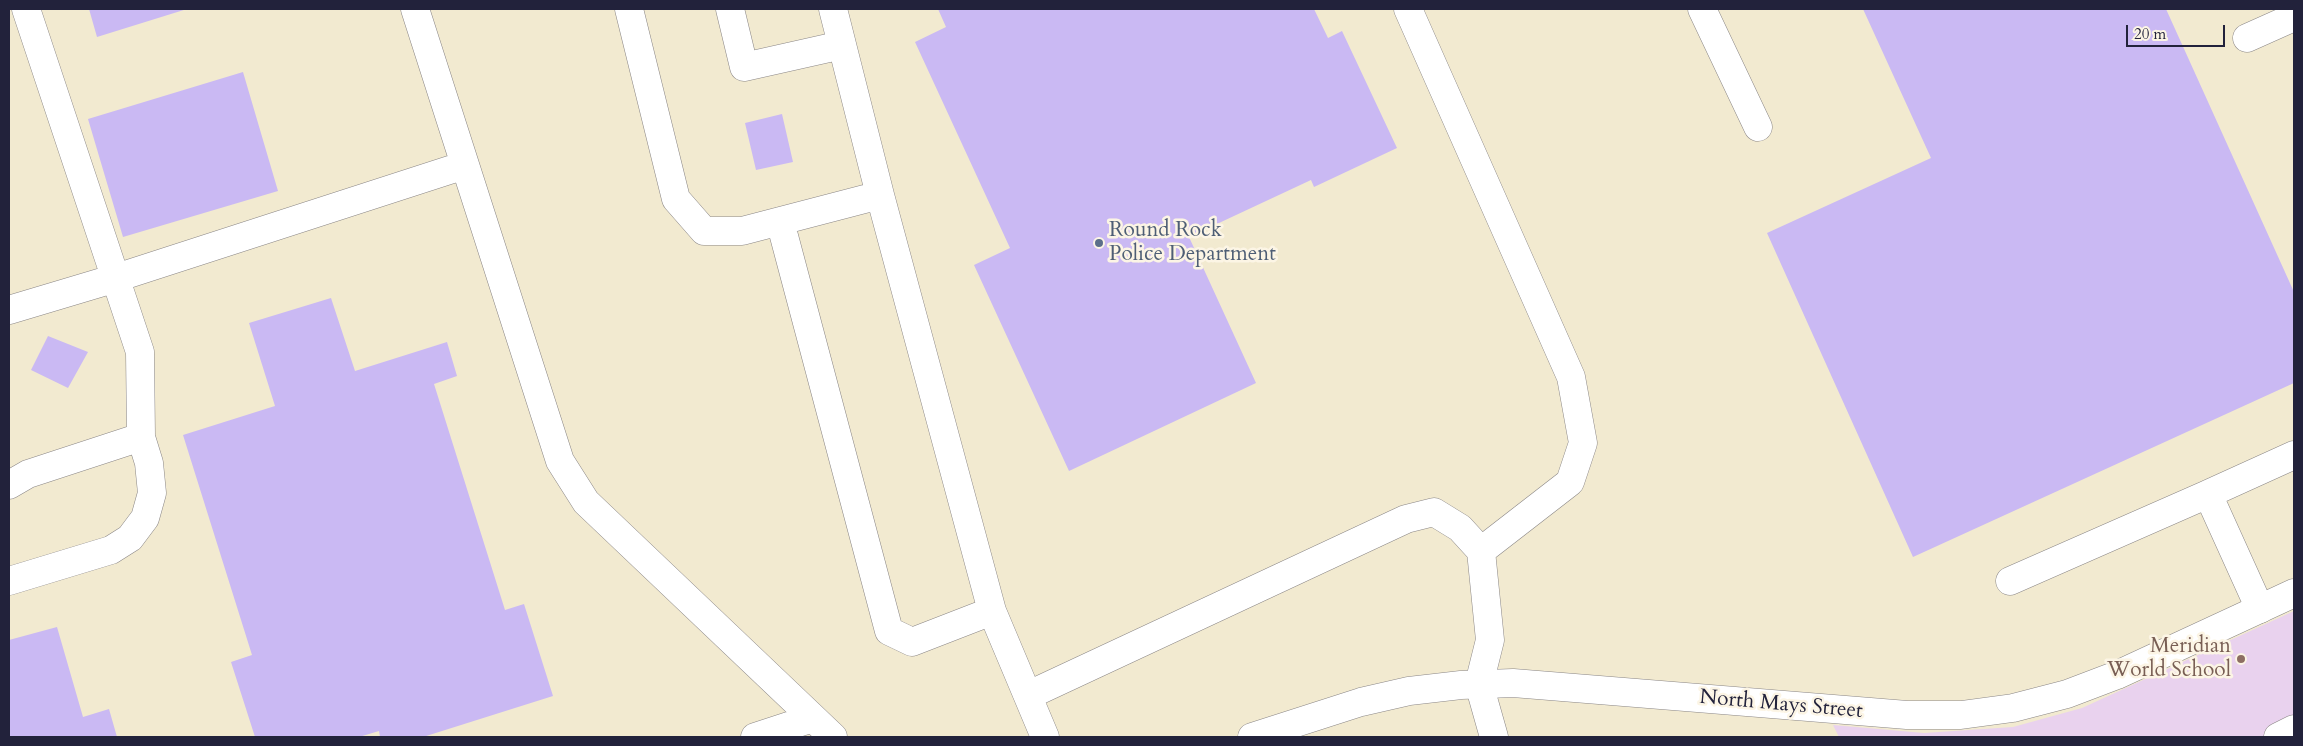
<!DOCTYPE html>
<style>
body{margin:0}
#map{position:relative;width:2303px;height:746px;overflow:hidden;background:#f2ead0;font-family:Cardo,serif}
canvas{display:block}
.frame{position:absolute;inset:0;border:10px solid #22223b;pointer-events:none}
.scale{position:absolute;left:2126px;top:25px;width:99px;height:22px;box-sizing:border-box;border:2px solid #22223b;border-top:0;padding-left:6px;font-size:15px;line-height:18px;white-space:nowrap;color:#22223b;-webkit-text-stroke:4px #fcf5e5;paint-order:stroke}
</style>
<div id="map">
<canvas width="2303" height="746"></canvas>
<div class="frame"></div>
<div class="scale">20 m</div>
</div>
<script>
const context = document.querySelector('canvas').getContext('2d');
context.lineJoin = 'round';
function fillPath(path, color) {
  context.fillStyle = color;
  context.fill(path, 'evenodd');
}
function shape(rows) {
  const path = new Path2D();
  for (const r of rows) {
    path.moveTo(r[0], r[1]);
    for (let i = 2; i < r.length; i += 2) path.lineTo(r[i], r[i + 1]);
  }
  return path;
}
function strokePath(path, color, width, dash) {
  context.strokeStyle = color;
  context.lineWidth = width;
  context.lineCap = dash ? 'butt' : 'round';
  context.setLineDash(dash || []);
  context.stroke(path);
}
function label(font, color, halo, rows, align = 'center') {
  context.font = font + ' Cardo,serif';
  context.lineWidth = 5;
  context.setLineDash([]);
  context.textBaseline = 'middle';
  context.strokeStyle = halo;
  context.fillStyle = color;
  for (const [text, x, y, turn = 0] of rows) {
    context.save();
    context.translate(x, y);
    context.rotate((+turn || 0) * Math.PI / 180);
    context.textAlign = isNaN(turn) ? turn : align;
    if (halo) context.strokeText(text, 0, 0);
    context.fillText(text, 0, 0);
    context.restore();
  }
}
fillPath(shape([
 [2294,611,2294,737,1839,737,1833,725,1924,733,2013,727,2082,708]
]), '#e9d2ee');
fillPath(shape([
 [89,9,187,9,97,37],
 [938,9,1314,9,1328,38,1342,31,1397,148,1314,187,1311,180,1189,237,1256,383,1069,471,974,265,1010,248,915,42,946,27],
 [1863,9,2166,9,2294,292,2294,383,1913,557,1767,233,1931,158],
 [243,72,278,191,123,237,88,119],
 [782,114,793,162,756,170,745,123],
 [331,298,355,371,447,342,457,376,434,384,505,610,524,604,553,696,423,737,380,737,379,731,359,737,255,737,231,662,252,655,183,435,275,406,249,323],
 [48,336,88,352,68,388,31,370],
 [57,627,83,717,109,709,117,737,9,737,9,640]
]), '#cab9f3');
const minor = shape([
 [415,9,560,461,586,502,833,737],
 [629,9,676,199,704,231,742,231,880,195],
 [730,9,744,67,842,45],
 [833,9,880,195,992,611,1045,737],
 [1408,9,1571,377,1583,443,1570,482,1481,551],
 [1702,9,1758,127],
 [2247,38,2294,17],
 [780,221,889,631,912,642,992,611],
 [9,310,116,278,465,165],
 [9,485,28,474,141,437],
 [9,581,111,550,130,538,145,518,152,493,149,463,141,437,140,352,26,9],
 [2010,581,2208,494],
 [2260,609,2208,494,2294,455],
 [1029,695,1406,519,1434,512,1460,528,1481,551,1490,640,1479,684,1494,737],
 [755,737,813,718],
 [2278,737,2294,729]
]);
const major = shape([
 [1252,737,1361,702,1409,691,1461,685,1513,683,1907,715,1961,715,2013,708,2067,694,2117,675,2294,593]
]);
strokePath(minor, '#8a8686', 29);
strokePath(major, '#8a8686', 29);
strokePath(minor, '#fff', 28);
strokePath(major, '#fff', 28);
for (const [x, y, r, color] of [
 [1099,243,5,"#5c6f8a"],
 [2241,659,5,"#8d6e63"]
]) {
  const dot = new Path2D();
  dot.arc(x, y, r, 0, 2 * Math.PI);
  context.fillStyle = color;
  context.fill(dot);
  strokePath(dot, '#fcf5e5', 2);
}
label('21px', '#4e5e75', '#fcf5e5', [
 ["Round Rock",1109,231],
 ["Police Department",1109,255]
], 'left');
label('21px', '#785e54', '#fcf5e5', [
 ["Meridian",2231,647],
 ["World School",2231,671]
], 'right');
label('21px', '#22223b', '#fcf5e5', [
 ["North Mays Street",1781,705,5]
]);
</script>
